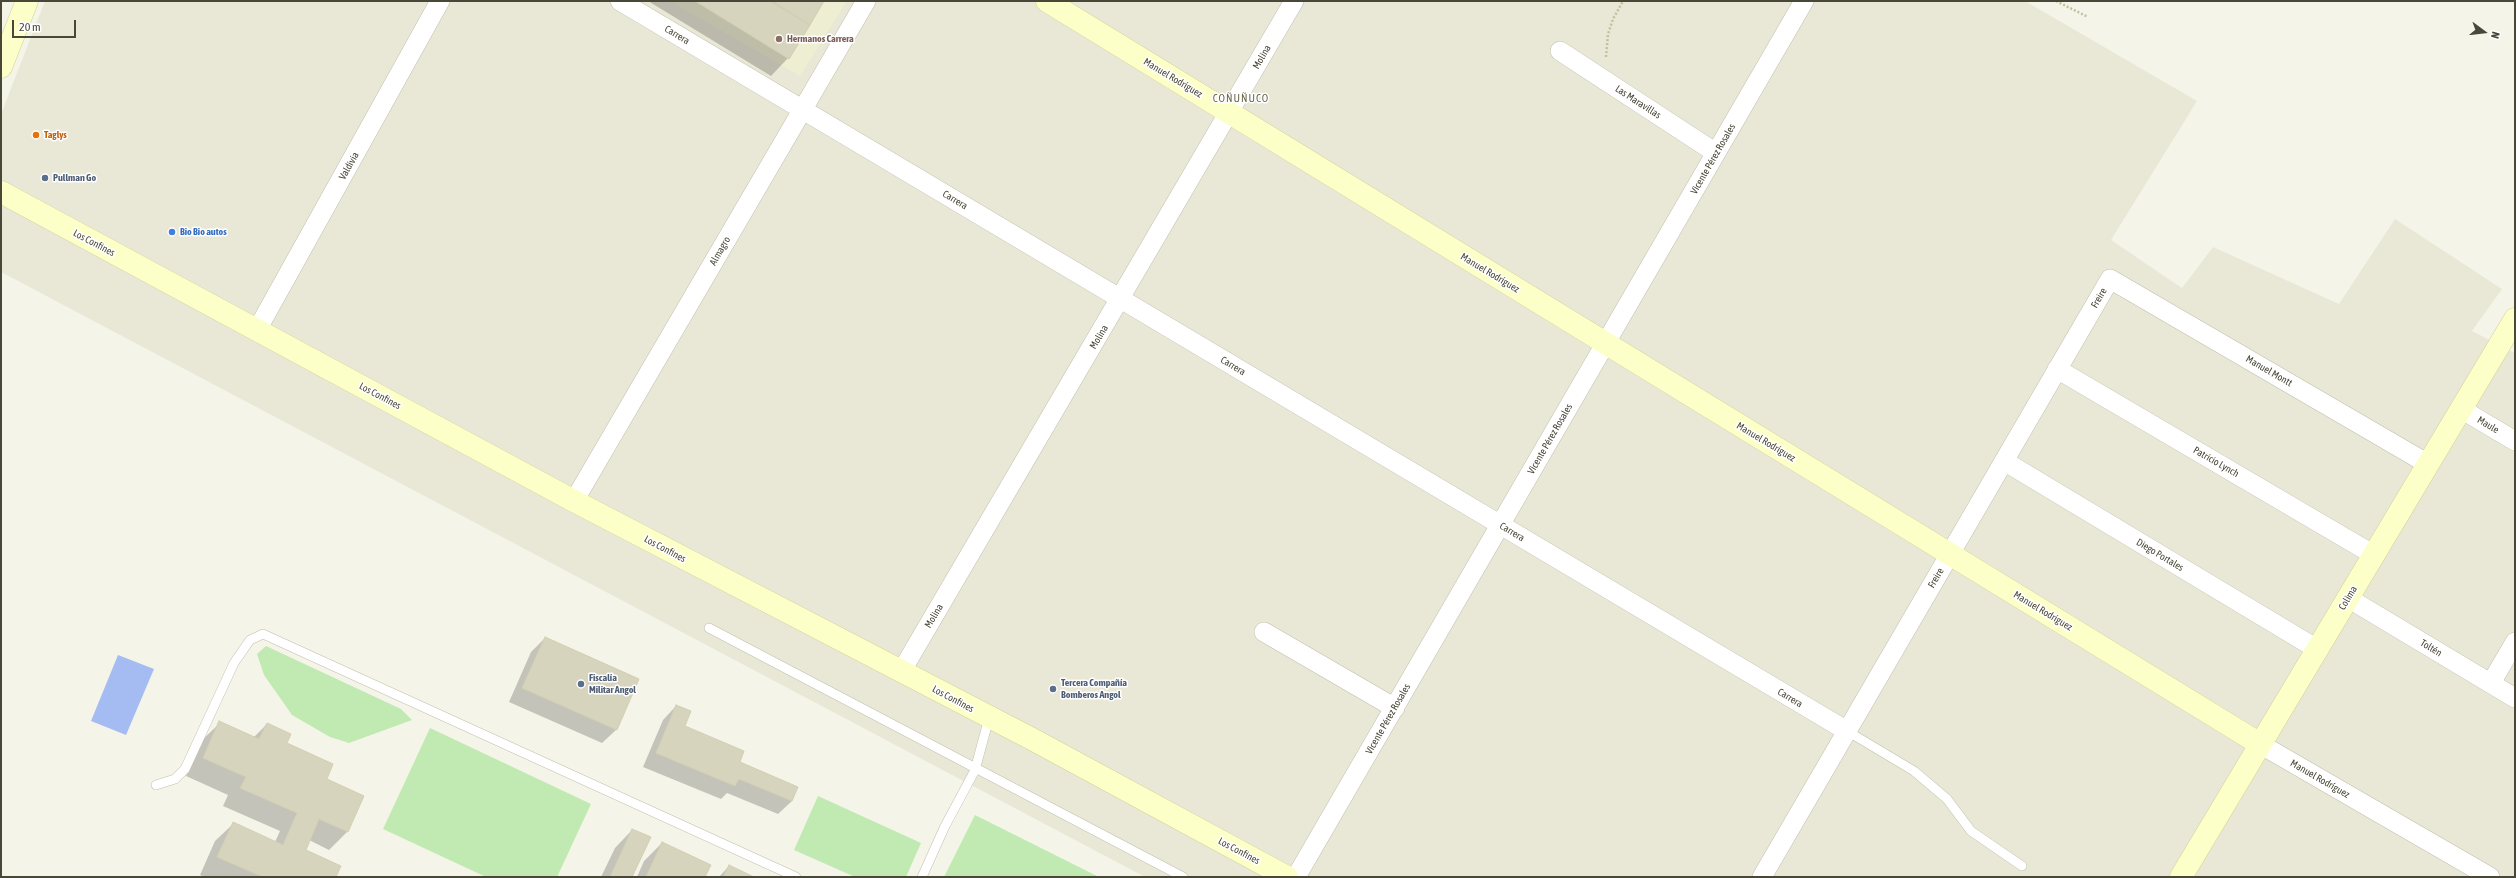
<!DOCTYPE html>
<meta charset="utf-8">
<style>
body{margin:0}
#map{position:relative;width:2516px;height:878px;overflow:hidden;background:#f5f4e9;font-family:"Asap Condensed",sans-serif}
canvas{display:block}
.frame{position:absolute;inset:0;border:2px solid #494737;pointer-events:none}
.north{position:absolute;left:2464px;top:12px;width:40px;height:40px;-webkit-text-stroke:3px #fff;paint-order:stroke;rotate:105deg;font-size:11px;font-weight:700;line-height:16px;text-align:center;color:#494737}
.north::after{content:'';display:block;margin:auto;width:14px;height:18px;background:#494737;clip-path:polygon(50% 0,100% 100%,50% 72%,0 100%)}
.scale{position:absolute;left:12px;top:20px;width:64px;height:18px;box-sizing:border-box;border:2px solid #494737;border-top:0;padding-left:5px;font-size:12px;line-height:14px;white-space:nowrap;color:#494737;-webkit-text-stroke:3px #fff;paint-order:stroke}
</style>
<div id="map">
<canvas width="2516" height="878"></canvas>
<div class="frame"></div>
<div class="north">N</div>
<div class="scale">20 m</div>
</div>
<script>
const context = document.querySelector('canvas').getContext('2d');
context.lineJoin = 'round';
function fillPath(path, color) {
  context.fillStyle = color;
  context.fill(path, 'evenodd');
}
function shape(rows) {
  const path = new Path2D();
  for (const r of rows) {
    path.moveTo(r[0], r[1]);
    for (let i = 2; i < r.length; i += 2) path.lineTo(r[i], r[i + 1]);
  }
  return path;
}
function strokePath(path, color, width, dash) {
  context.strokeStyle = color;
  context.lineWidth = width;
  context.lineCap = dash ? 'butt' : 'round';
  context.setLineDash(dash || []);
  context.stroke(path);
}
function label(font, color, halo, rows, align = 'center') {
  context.font = font + ' "Asap Condensed",sans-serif';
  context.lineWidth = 3;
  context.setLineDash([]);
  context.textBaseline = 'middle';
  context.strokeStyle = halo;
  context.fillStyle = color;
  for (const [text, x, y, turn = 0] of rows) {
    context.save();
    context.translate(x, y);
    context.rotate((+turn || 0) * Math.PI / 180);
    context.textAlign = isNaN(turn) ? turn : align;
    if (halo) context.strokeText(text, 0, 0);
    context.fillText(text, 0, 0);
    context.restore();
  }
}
fillPath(shape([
 [45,1,2025,1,2197,101,2111,240,2182,288,2213,247,2339,304,2395,219,2502,289,2472,331,2515,353,2515,877,1145,877,1,272,1,114]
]), '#e9e8d7');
fillPath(shape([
 [670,1,847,1,800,76]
]), '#eeeed2');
fillPath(shape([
 [266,646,401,709,412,720,349,743,330,737,292,715,264,675,257,654],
 [430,728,591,804,557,877,486,877,383,829],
 [818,796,921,843,906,877,855,877,794,850],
 [975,815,1099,877,944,877]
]), '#c0eab1');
fillPath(shape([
 [118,655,154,669,126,735,91,721]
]), '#a4bcf2');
fillPath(shape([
 [648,1,822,1,788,58,771,76],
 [545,638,638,679,616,730,602,743,509,702,531,652],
 [676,706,683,727,739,762,797,787,792,801,778,814,727,793,721,799,643,767,663,720],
 [220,723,253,738,267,724,325,779,363,796,347,832,329,850,309,840,304,850,335,877,205,877,200,875,215,841,233,824,275,842,280,831,223,806,228,795,186,776,202,740],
 [632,830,631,877,601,877,615,848],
 [662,843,704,877,637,877,644,861],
 [729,866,751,877,719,877]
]), '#0003');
const building = shape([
 [695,1,770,1,810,25,789,59,695,1],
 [772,1,824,1,810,25,772,1],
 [545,637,639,679,617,730,522,688,545,637],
 [676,705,691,711,685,726,744,751,740,762,798,787,792,801,739,779,735,786,656,753,676,705],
 [219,721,259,739,267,723,291,734,287,743,333,764,327,779,364,796,348,832,319,819,306,850,341,866,336,877,263,877,217,857,233,822,283,845,297,813,240,788,246,777,203,758,219,721],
 [632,829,651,837,632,877,610,877,632,829],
 [662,842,711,865,705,877,646,877,662,842],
 [729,865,754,877,723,877,729,865]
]);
fillPath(building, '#d7d4be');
strokePath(building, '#d2ceb1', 1);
const lane = shape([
 [709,628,1183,877],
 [1847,731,1914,771,1947,799,1971,831,2022,866],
 [156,785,175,779,185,769,234,663,250,640,263,634,796,877],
 [922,877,945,826,975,770,989,718]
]);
const street = shape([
 [620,1,1847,731],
 [1560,51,1716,153],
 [257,330,440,1],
 [2057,369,2374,555],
 [2461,409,2515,441],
 [2004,461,2317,649],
 [574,501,866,1],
 [2348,598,2515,698],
 [1264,632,1395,708],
 [901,672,1294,1],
 [2491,683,2515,642],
 [2260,744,2490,877],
 [1296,877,1804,1],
 [1762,877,2110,279,2428,464]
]);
const secondary = shape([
 [1047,1,2260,744],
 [1,67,27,1],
 [1,192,574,501,1032,739,1287,877],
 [2181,877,2515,319]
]);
strokePath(lane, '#c1bfab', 10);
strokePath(street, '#c1bfab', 20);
strokePath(secondary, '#d1d296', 23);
strokePath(shape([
 [2056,1,2088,17],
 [1606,57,1608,34,1613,19,1623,1]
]), '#c3c09c', 2.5, [2, 2]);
strokePath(lane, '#fff', 9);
strokePath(street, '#fff', 19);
strokePath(secondary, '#fdffc8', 22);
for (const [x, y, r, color] of [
 [779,39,4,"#8d6e63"],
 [36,135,4,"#e8710a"],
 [45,178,4,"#5c6f8a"],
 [172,232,4,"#3f7fe0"],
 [581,684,4,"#5c6f8a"],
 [1053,689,4,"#5c6f8a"]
]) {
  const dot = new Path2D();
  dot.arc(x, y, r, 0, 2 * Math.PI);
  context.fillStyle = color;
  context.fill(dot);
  strokePath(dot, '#fff', 1.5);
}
label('10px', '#494737', '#fff', [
 ["Carrera",677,35,31],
 ["Molina",1262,57,-60],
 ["Manuel Rodríguez",1173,78,31],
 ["Las Maravillas",1638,102,33],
 ["Vicente Pérez Rosales",1713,159,-60],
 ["Valdivia",349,166,-61],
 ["Carrera",955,200,31],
 ["Los Confines",94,243,28],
 ["Almagro",720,251,-60],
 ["Manuel Rodríguez",1490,273,31],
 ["Freire",2099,298,-60],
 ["Molina",1099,337,-59],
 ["Carrera",1233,366,31],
 ["Manuel Montt",2269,371,30],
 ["Los Confines",380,396,28],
 ["Maule",2488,425,31],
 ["Vicente Pérez Rosales",1550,439,-60],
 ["Manuel Rodríguez",1766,442,31],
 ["Patricio Lynch",2216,462,30],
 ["Carrera",1512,532,31],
 ["Los Confines",665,549,28],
 ["Diego Portales",2160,555,31],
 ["Freire",1936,578,-60],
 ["Colima",2348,598,-59],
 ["Manuel Rodríguez",2043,611,31],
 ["Molina",934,616,-59],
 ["Toltén",2431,648,31],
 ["Carrera",1790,698,31],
 ["Los Confines",953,699,28],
 ["Vicente Pérez Rosales",1388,719,-60],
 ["Manuel Rodríguez",2320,779,30],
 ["Los Confines",1239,851,28]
]);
label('bold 10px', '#785e54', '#fff', [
 ["Hermanos Carrera",787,39]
], 'left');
label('bold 10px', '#c56008', '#fff', [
 ["Taglys",44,135]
], 'left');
label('bold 10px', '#4e5e75', '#fff', [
 ["Pullman Go",53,178],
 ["Fiscalía",589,678],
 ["Militar Angol",589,690],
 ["Tercera Compañía",1061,683],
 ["Bomberos Angol",1061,695]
], 'left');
label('bold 10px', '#366cbe', '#fff', [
 ["Bio Bio autos",180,232]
], 'left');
context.letterSpacing = '1px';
label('11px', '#6c684e', '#fff', [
 ["COÑUÑUCO",1241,99]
]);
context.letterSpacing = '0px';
</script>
